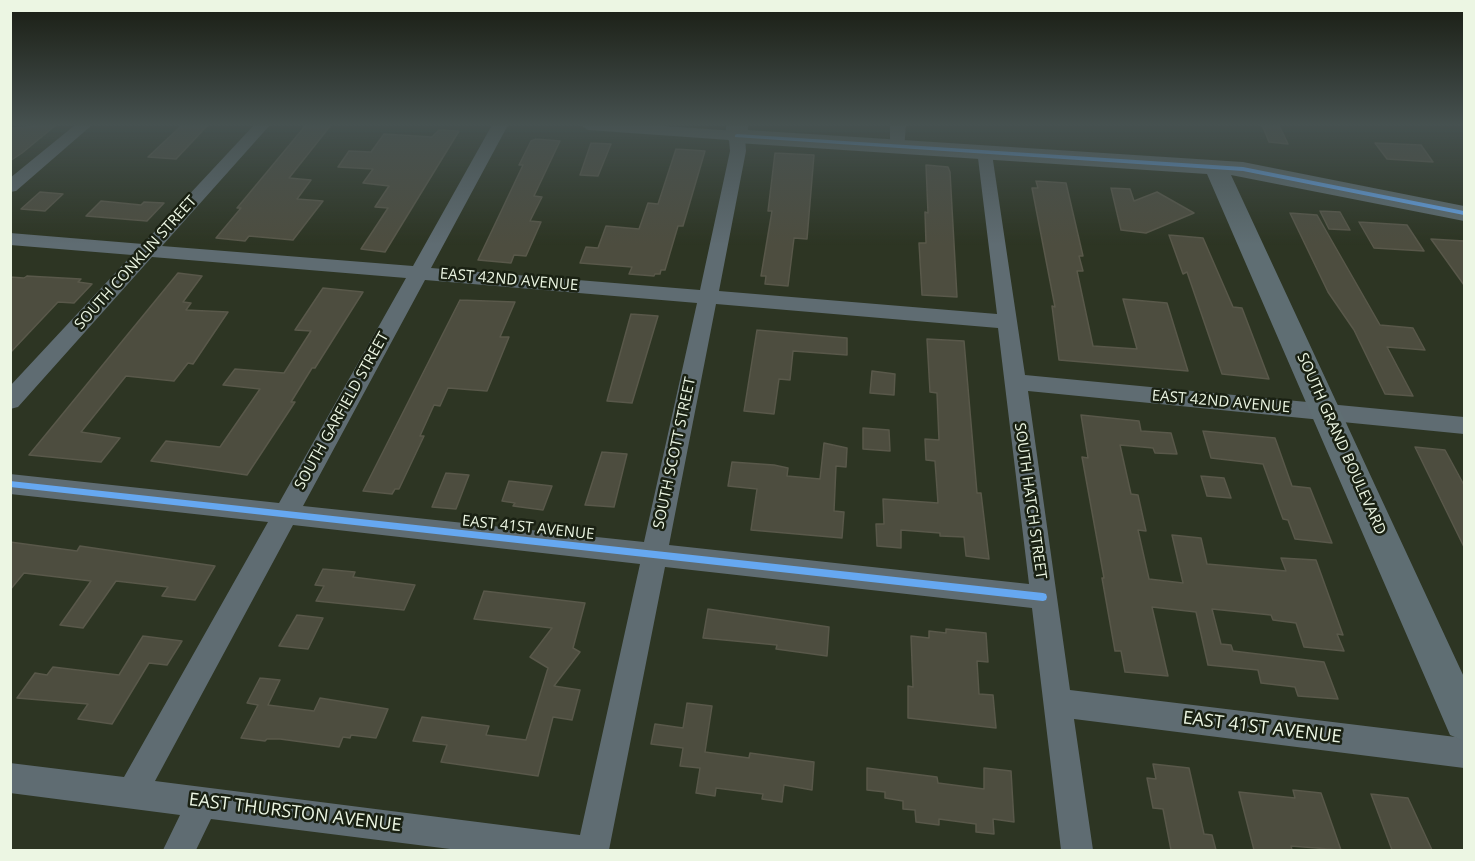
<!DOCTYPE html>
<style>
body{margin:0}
#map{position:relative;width:1475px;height:861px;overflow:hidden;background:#2d3523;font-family:"Open Sans",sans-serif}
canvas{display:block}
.frame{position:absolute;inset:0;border:12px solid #ecf6e3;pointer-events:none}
</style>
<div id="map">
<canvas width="1475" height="861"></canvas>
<div class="frame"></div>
</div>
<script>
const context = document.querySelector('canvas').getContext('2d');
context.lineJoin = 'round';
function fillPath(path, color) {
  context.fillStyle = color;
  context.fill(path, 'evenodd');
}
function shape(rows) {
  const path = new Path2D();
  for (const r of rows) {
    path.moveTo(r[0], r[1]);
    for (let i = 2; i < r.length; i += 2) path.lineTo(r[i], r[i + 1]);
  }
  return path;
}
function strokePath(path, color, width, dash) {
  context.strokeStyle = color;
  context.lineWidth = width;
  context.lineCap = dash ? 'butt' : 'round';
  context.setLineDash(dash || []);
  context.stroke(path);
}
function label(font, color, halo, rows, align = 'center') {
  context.font = font + ' "Open Sans",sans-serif';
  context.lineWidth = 5;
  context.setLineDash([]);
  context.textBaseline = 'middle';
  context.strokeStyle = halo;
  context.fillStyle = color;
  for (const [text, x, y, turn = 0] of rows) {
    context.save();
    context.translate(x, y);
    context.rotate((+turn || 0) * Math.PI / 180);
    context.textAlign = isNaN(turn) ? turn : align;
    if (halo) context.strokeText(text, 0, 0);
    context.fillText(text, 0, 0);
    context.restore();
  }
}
const building = shape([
 [56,125,22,153,10,161,10,128,56,125],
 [182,125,208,125,176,159,148,157,182,125],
 [306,125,331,125,289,178,311,180,297,199,323,201,293,240,249,236,245,241,216,238,241,208,237,208,306,125],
 [1262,125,1279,125,1288,144,1269,142,1262,125],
 [439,130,459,131,385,252,361,249,388,208,375,207,389,186,363,183,373,169,338,167,349,151,371,152,384,134,432,137,439,130],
 [536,139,560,141,534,196,542,197,530,221,541,222,526,256,514,255,511,263,478,260,523,165,519,165,531,141,536,139],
 [591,143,611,144,598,176,580,175,591,143],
 [1375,143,1421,145,1433,162,1387,159,1375,143],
 [676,149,705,151,683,226,678,226,665,270,661,270,660,274,655,274,654,276,629,274,632,267,580,263,586,247,598,248,606,226,639,229,648,203,658,204,676,149],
 [775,153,814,155,807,239,794,238,788,286,765,284,766,276,761,276,772,211,768,211,775,153],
 [926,165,948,167,950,172,957,297,922,295,919,243,926,243,925,212,928,213,926,165],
 [1036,181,1066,183,1083,256,1079,256,1083,271,1077,271,1093,346,1137,349,1123,299,1167,303,1188,371,1059,360,1052,306,1055,307,1032,188,1038,188,1036,181],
 [1111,188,1130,189,1134,201,1157,192,1194,213,1146,233,1121,230,1111,188],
 [40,192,63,194,45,211,21,209,40,192],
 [101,201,141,205,144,202,164,203,147,221,86,216,101,201],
 [1320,211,1340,212,1350,230,1329,229,1320,211],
 [1290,213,1317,215,1380,325,1413,328,1425,350,1387,347,1413,396,1385,394,1354,330,1328,292,1290,213],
 [1359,222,1407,225,1424,251,1374,248,1359,222],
 [1169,235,1203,238,1233,307,1242,308,1269,379,1222,374,1187,272,1183,274,1169,235],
 [1431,239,1464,241,1464,285,1431,239],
 [178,273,202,276,183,302,191,303,186,310,228,312,193,364,188,363,174,381,126,376,81,432,120,438,101,462,29,455,178,273],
 [27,276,81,279,78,282,92,284,74,303,58,302,10,353,10,277,24,278,27,276],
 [323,288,363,292,315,368,312,368,291,402,295,402,247,475,151,461,166,441,220,447,260,389,223,385,235,369,284,373,311,331,295,330,323,288],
 [460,300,515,302,500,337,509,337,487,391,448,388,440,406,434,405,420,436,424,436,399,489,395,489,392,494,363,491,460,300],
 [631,314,658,316,632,403,607,401,631,314],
 [757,330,847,338,847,355,793,351,790,380,779,379,774,414,744,411,757,330],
 [927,339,964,341,977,493,981,493,989,559,966,556,964,537,940,536,940,533,901,530,901,548,877,546,876,524,884,524,883,499,938,503,935,461,926,460,925,439,939,440,937,393,930,392,927,339],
 [872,371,895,374,894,395,870,393,872,371],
 [1081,415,1139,421,1141,431,1171,433,1177,454,1155,453,1153,448,1120,445,1131,494,1138,495,1146,531,1138,530,1149,579,1183,583,1172,535,1201,538,1207,564,1286,571,1281,558,1316,560,1343,635,1337,634,1344,651,1304,647,1296,623,1273,620,1271,615,1212,609,1221,644,1231,645,1233,651,1324,662,1338,699,1298,696,1295,687,1261,683,1258,670,1208,665,1196,612,1152,607,1168,676,1125,672,1121,651,1115,651,1102,578,1104,578,1082,457,1088,458,1081,415],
 [863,428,889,430,890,451,863,449,863,428],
 [1203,431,1275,438,1292,486,1310,488,1332,543,1295,539,1288,520,1283,519,1263,464,1211,458,1203,431],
 [824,443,847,448,846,467,836,466,834,511,844,512,842,538,751,530,757,489,728,486,732,462,774,465,788,468,787,476,820,479,824,443],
 [1415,447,1445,450,1464,485,1464,547,1415,447],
 [602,452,627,454,614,507,585,505,602,452],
 [446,473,469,475,456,509,432,507,446,473],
 [1201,476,1224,478,1231,498,1207,496,1201,476],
 [509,481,552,486,543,510,513,506,515,503,502,501,509,481],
 [10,542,77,551,80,546,215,566,195,600,162,596,168,587,116,581,83,628,60,625,91,581,24,573,10,590,10,542],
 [323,569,355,572,353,577,415,585,404,610,316,601,324,586,315,585,323,569],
 [484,591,585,603,573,648,580,652,554,686,580,690,572,720,553,717,538,776,441,762,447,745,413,741,422,717,489,726,486,735,526,740,548,668,530,657,552,628,474,619,484,591],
 [708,609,829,627,827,656,776,649,777,645,703,638,708,609],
 [297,615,323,618,308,649,279,646,297,615],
 [946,629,986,633,988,662,977,661,979,694,993,695,996,728,908,718,908,686,913,687,911,636,929,638,929,631,946,633,946,629],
 [143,636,182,641,167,665,149,663,112,724,78,719,88,704,17,698,35,673,47,675,53,667,119,675,143,636],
 [260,678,280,680,268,705,314,711,320,698,388,709,376,738,351,735,350,738,343,737,339,747,280,739,267,739,265,741,241,738,258,705,247,703,260,678],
 [687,703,712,706,705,752,749,758,750,753,814,762,812,790,784,785,782,802,762,799,763,794,716,788,715,796,696,793,700,768,680,766,683,748,651,744,655,724,683,728,687,703],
 [1153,764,1189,768,1204,834,1212,835,1216,850,1171,850,1163,809,1153,808,1147,778,1156,779,1153,764],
 [867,768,937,777,938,783,984,789,984,768,1011,771,1014,822,993,819,994,834,976,832,976,824,939,819,939,825,916,822,915,810,903,809,903,801,885,798,885,792,867,790,867,768],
 [1293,790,1321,793,1341,850,1291,846,1292,850,1254,850,1239,792,1295,798,1293,790],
 [1371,794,1408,798,1432,850,1392,850,1371,794]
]);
fillPath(building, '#4d4d3f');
strokePath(building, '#59584a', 1.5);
fillPath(shape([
 [75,125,92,125,16,191,10,192,10,178,75,125],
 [254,125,270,125,162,246,413,266,492,125,508,125,431,268,700,290,730,151,729,140,588,130,580,125,650,125,737,131,745,136,746,151,719,291,997,314,977,150,979,147,991,147,1025,375,1464,417,1464,434,1028,391,1070,690,1464,738,1464,768,1074,719,1093,850,1061,850,1032,608,665,567,609,850,458,850,211,819,196,850,163,850,180,815,10,793,10,763,124,777,268,522,10,494,10,474,279,503,406,278,152,257,18,407,10,409,10,386,132,255,10,245,10,233,143,244,254,125],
 [425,280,697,303,644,542,303,506,425,280],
 [716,304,998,328,1029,584,669,545,716,304],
 [293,525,640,564,580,835,155,781,293,525],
 [890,125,906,125,904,150,898,152,890,147,890,125]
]), '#5f6c72');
fillPath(shape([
 [726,125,748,125,748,130,1243,162,1464,206,1464,221,1231,175,1464,677,1464,741,1450,735,1207,174,737,143,729,141,726,136,726,125]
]), '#5f6e73');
fillPath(shape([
 [737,134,1243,167,1464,211,1464,215,1243,171,735,137,735,135,737,134],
 [10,481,1043,593,1046,594,1047,597,1046,600,1043,601,10,487,10,481]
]), '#66a8f1');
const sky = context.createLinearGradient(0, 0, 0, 245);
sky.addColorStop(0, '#191d13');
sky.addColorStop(0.51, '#465150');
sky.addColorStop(1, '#46515000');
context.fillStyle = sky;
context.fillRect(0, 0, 1475, 245);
label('15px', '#ecf6e3', '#1a2113', [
 ["SOUTH CONKLIN STREET",136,263,-48],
 ["EAST 42ND AVENUE",509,280,5],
 ["EAST 42ND AVENUE",1221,402,5],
 ["SOUTH GARFIELD STREET",342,411,-61],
 ["SOUTH GRAND BOULEVARD",1341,444,66],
 ["SOUTH SCOTT STREET",675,453,-78],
 ["SOUTH HATCH STREET",1030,501,82],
 ["EAST 41ST AVENUE",528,528,6]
]);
label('18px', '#ecf6e3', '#1a2113', [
 ["EAST 41ST AVENUE",1262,728,7],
 ["EAST THURSTON AVENUE",295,813,7]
]);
</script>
